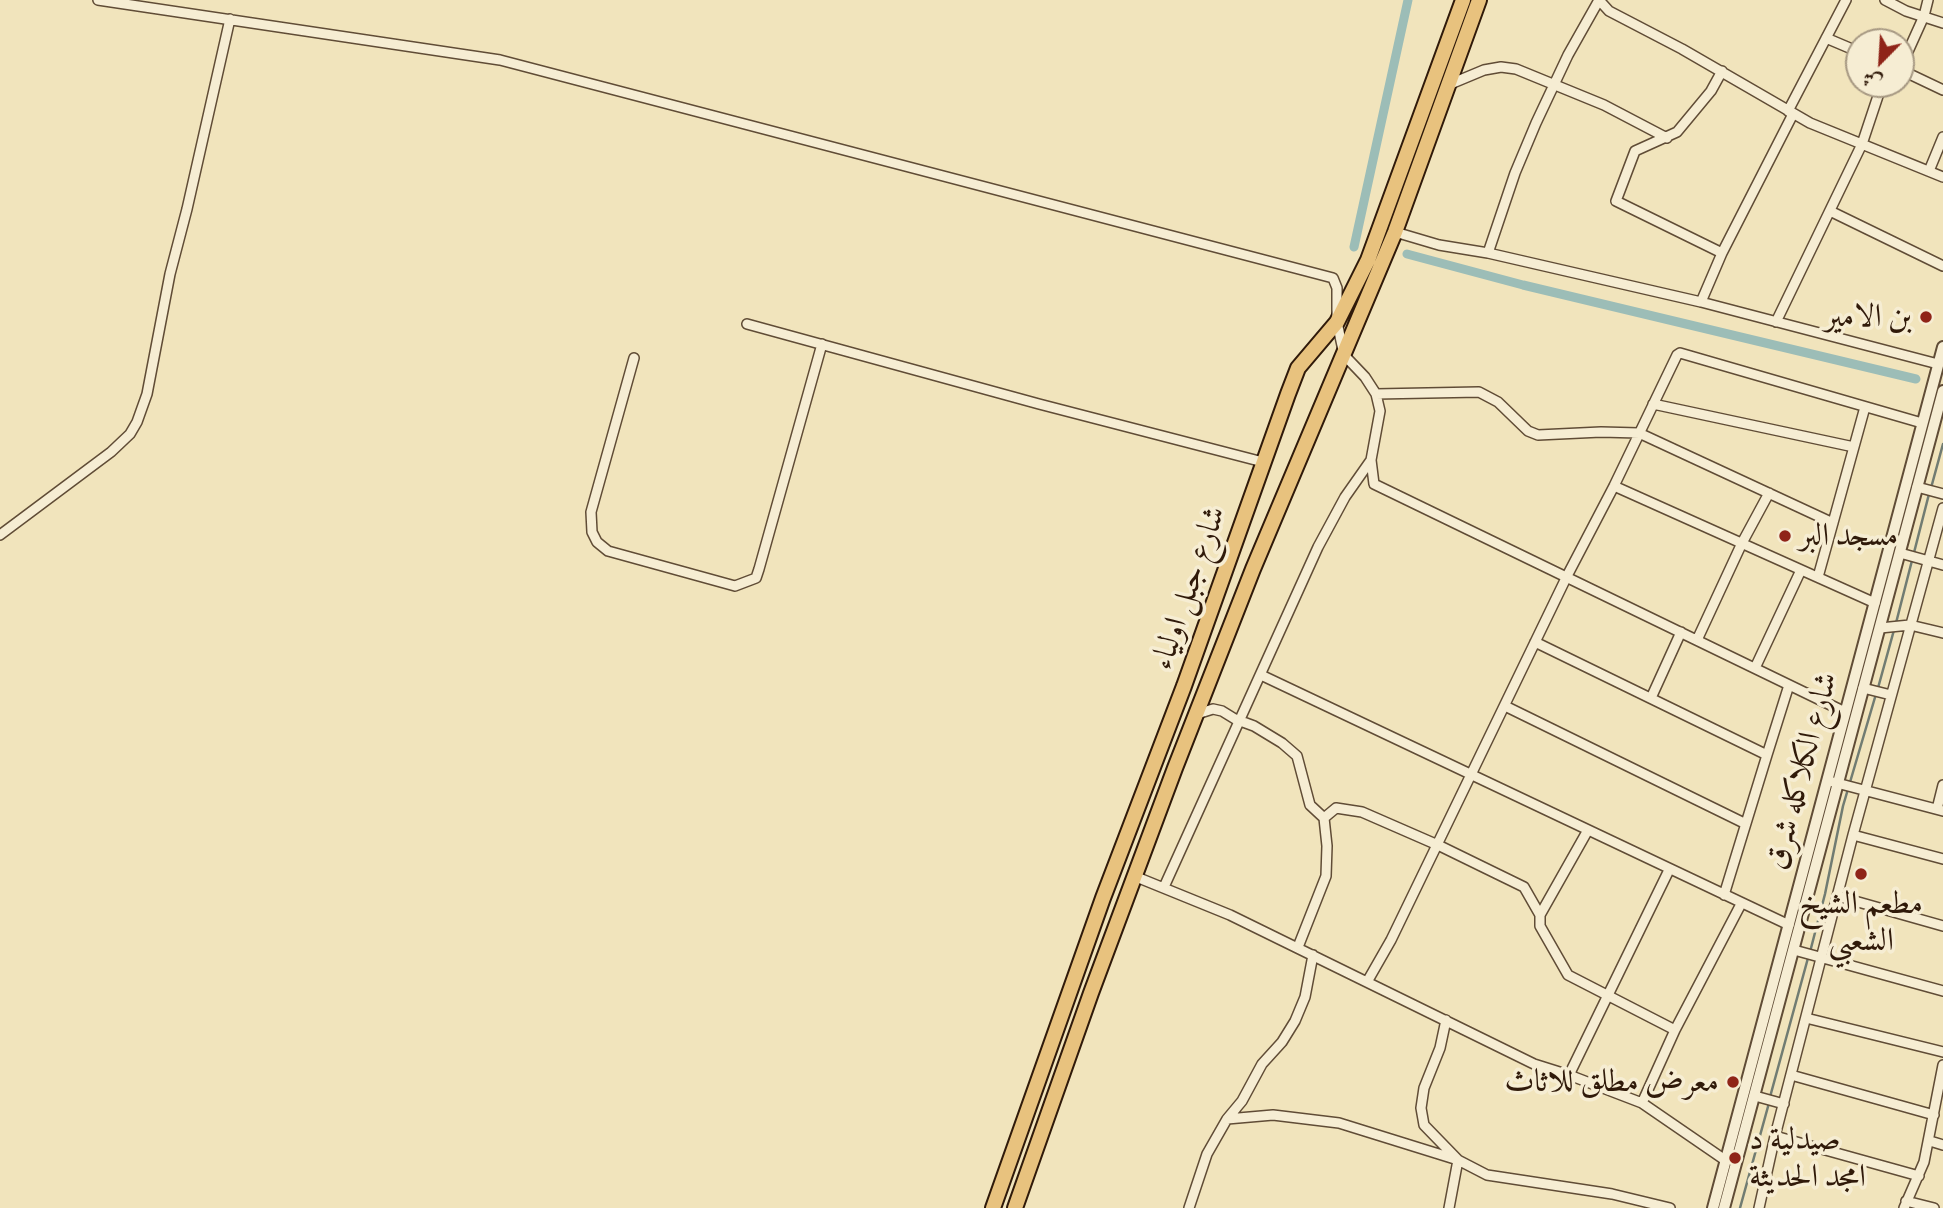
<!DOCTYPE html>
<meta charset="utf-8">
<style>
body{margin:0}
#map{position:relative;width:1943px;height:1208px;overflow:hidden;background:#f1e4bc;font-family:"EB Garamond",Amiri,serif}
canvas{display:block}
.north{position:absolute;left:1845px;top:28px;width:70px;height:70px;box-sizing:border-box;background:#f6edd3;border:2px solid #a79983;border-radius:50%;rotate:204deg;font-size:19px;font-weight:700;line-height:28px;text-align:center;color:#301a0a}
.north::after{content:'';display:block;margin:auto;width:24px;height:32px;background:#8f2418;clip-path:polygon(50% 0,100% 100%,50% 72%,0 100%)}
</style>
<div id="map">
<canvas width="1943" height="1208"></canvas>
<div class="north">ش</div>
</div>
<script>
const context = document.querySelector('canvas').getContext('2d');
context.lineJoin = 'round';
function shape(rows) {
  const path = new Path2D();
  for (const r of rows) {
    path.moveTo(r[0], r[1]);
    for (let i = 2; i < r.length; i += 2) path.lineTo(r[i], r[i + 1]);
  }
  return path;
}
function strokePath(path, color, width, dash) {
  context.strokeStyle = color;
  context.lineWidth = width;
  context.lineCap = dash ? 'butt' : 'round';
  context.setLineDash(dash || []);
  context.stroke(path);
}
function label(font, color, halo, rows, align = 'center') {
  context.font = font + ' "EB Garamond",Amiri,serif';
  context.lineWidth = 7;
  context.setLineDash([]);
  context.textBaseline = 'middle';
  context.strokeStyle = halo;
  context.fillStyle = color;
  for (const [text, x, y, turn = 0] of rows) {
    context.save();
    context.translate(x, y);
    context.rotate((+turn || 0) * Math.PI / 180);
    context.textAlign = isNaN(turn) ? turn : align;
    if (halo) context.strokeText(text, 0, 0);
    context.fillText(text, 0, 0);
    context.restore();
  }
}
strokePath(shape([
 [1931,488,1943,444],
 [1896,623,1929,494],
 [1878,688,1894,630],
 [1810,952,1825,894,1843,806,1876,694],
 [1770,1097,1808,958],
 [1740,1208,1769,1103]
]), '#717c72', 2.5);
strokePath(shape([
 [1354,247,1408,0],
 [1407,254,1523,285,1916,379]
]), '#9cbdb7', 9);
const minor = shape([
 [98,0,500,60,1333,278,1337,288,1337,322,1344,355,1365,377,1376,394,1380,411,1371,460,1374,484,1845,712],
 [1599,0,1609,11,1682,49,1810,123,1943,177],
 [1885,0,1906,11,1943,23],
 [1826,38,1859,52],
 [1901,67,1924,16,1928,0],
 [1901,70,1943,90],
 [1722,71,1711,91,1677,132,1635,151,1616,201,1722,253],
 [1448,85,1484,70,1501,67,1516,69,1604,105,1667,138],
 [1788,111,1846,0],
 [1929,171,1943,137],
 [1830,211,1943,266],
 [1395,232,1439,245,1488,253,1701,302,1938,364],
 [1488,253,1515,173,1536,123,1568,55,1599,0],
 [1701,302,1722,253,1793,114],
 [1776,322,1862,144,1878,96,1885,84],
 [747,324,1039,404,1263,462],
 [634,358,591,512,592,532,597,542,608,551,735,586,756,578,759,569,822,344],
 [1376,394,1479,392,1498,402,1528,431,1538,435,1601,432,1639,433,1833,523],
 [1653,404,1854,447],
 [1614,486,1875,603],
 [1917,487,1943,494],
 [0,535,111,452,130,434,137,422,147,394,170,274,187,209,230,19],
 [1900,553,1943,565],
 [1818,577,1865,407],
 [1880,628,1910,625,1943,633],
 [1697,640,1742,543,1769,493],
 [1535,642,1767,755,1724,895],
 [1755,668,1801,570],
 [1261,675,1789,925],
 [1863,688,1891,695],
 [1651,698,1681,632],
 [1505,706,1744,823],
 [1197,714,1213,709,1222,711,1235,719,1254,726,1282,743,1297,756,1310,805,1324,818,1327,846,1326,876,1298,947],
 [1767,755,1789,685],
 [1833,782,1943,811],
 [1937,809,1943,785],
 [1324,818,1336,808,1362,812,1440,846,1524,887,1540,915],
 [1588,830,1540,915,1540,926,1568,975,1675,1030],
 [1853,835,1943,859],
 [1134,876,1230,915,1534,1064,1569,1075,1642,1103,1725,1160],
 [1164,887,1318,547,1345,497,1371,460],
 [1837,896,1943,926],
 [1794,950,1943,991],
 [1367,982,1391,940,1567,576,1614,486,1677,355,1680,353,1922,423],
 [1806,1018,1943,1052],
 [1446,1020,1440,1048,1424,1088,1421,1108,1424,1125,1458,1160,1449,1208],
 [1569,1075,1669,870],
 [1791,1075,1934,1115],
 [1755,1096,1784,1104],
 [1642,1103,1675,1030,1741,904],
 [1227,1119,1273,1115,1339,1123,1458,1160,1487,1175,1612,1194,1670,1208],
 [1775,1136,1919,1176],
 [1930,1141,1943,1145],
 [1906,1201,1934,1208],
 [1189,1208,1207,1154,1227,1119,1242,1101,1262,1064,1282,1042,1295,1021,1305,997,1313,955],
 [1759,1208,1775,1136,1853,835,1943,508],
 [1904,1208,1924,1162,1943,1065]
]);
const tertiary = shape([
 [1713,1208,1943,347],
 [1724,1208,1943,391]
]);
const trunk = shape([
 [993,1208,1103,898,1184,686,1288,394,1298,368,1337,322,1368,260,1463,0],
 [1015,1208,1091,993,1175,768,1253,569,1395,232,1479,0]
]);
strokePath(minor, '#604c36', 12);
strokePath(tertiary, '#604c36', 14);
strokePath(trunk, '#301a0a', 18);
strokePath(minor, '#f6edd3', 9);
strokePath(tertiary, '#f6edd3', 10);
strokePath(trunk, '#e8c27e', 14);
for (const [x, y, r, color] of [
 [1926,317,7,"#8f2418"],
 [1785,536,7,"#8f2418"],
 [1861,874,7,"#8f2418"],
 [1733,1082,7,"#8f2418"],
 [1735,1158,7,"#8f2418"]
]) {
  const dot = new Path2D();
  dot.arc(x, y, r, 0, 2 * Math.PI);
  context.fillStyle = color;
  context.fill(dot);
  strokePath(dot, '#f6edd3', 2.5);
}
label('32px', '#301a0a', '#f6edd3', [
 ["بن الامير",1912,317],
 ["مسجد البر",1799,536,"left"],
 ["مطعم الشيخ",1861,904,"center"],
 ["الشعبي",1861,941,"center"],
 ["معرض مطلق للاثاث",1719,1082],
 ["صيدلية د",1749,1140,"left"],
 ["امجد الحديثة",1749,1177,"left"]
], 'right');
label('32px', '#301a0a', '#f6edd3', [
 ["شارع جبل اولياء",1189,588,-71],
 ["شارع الكلاكله شرق",1802,771,-75]
]);
</script>
